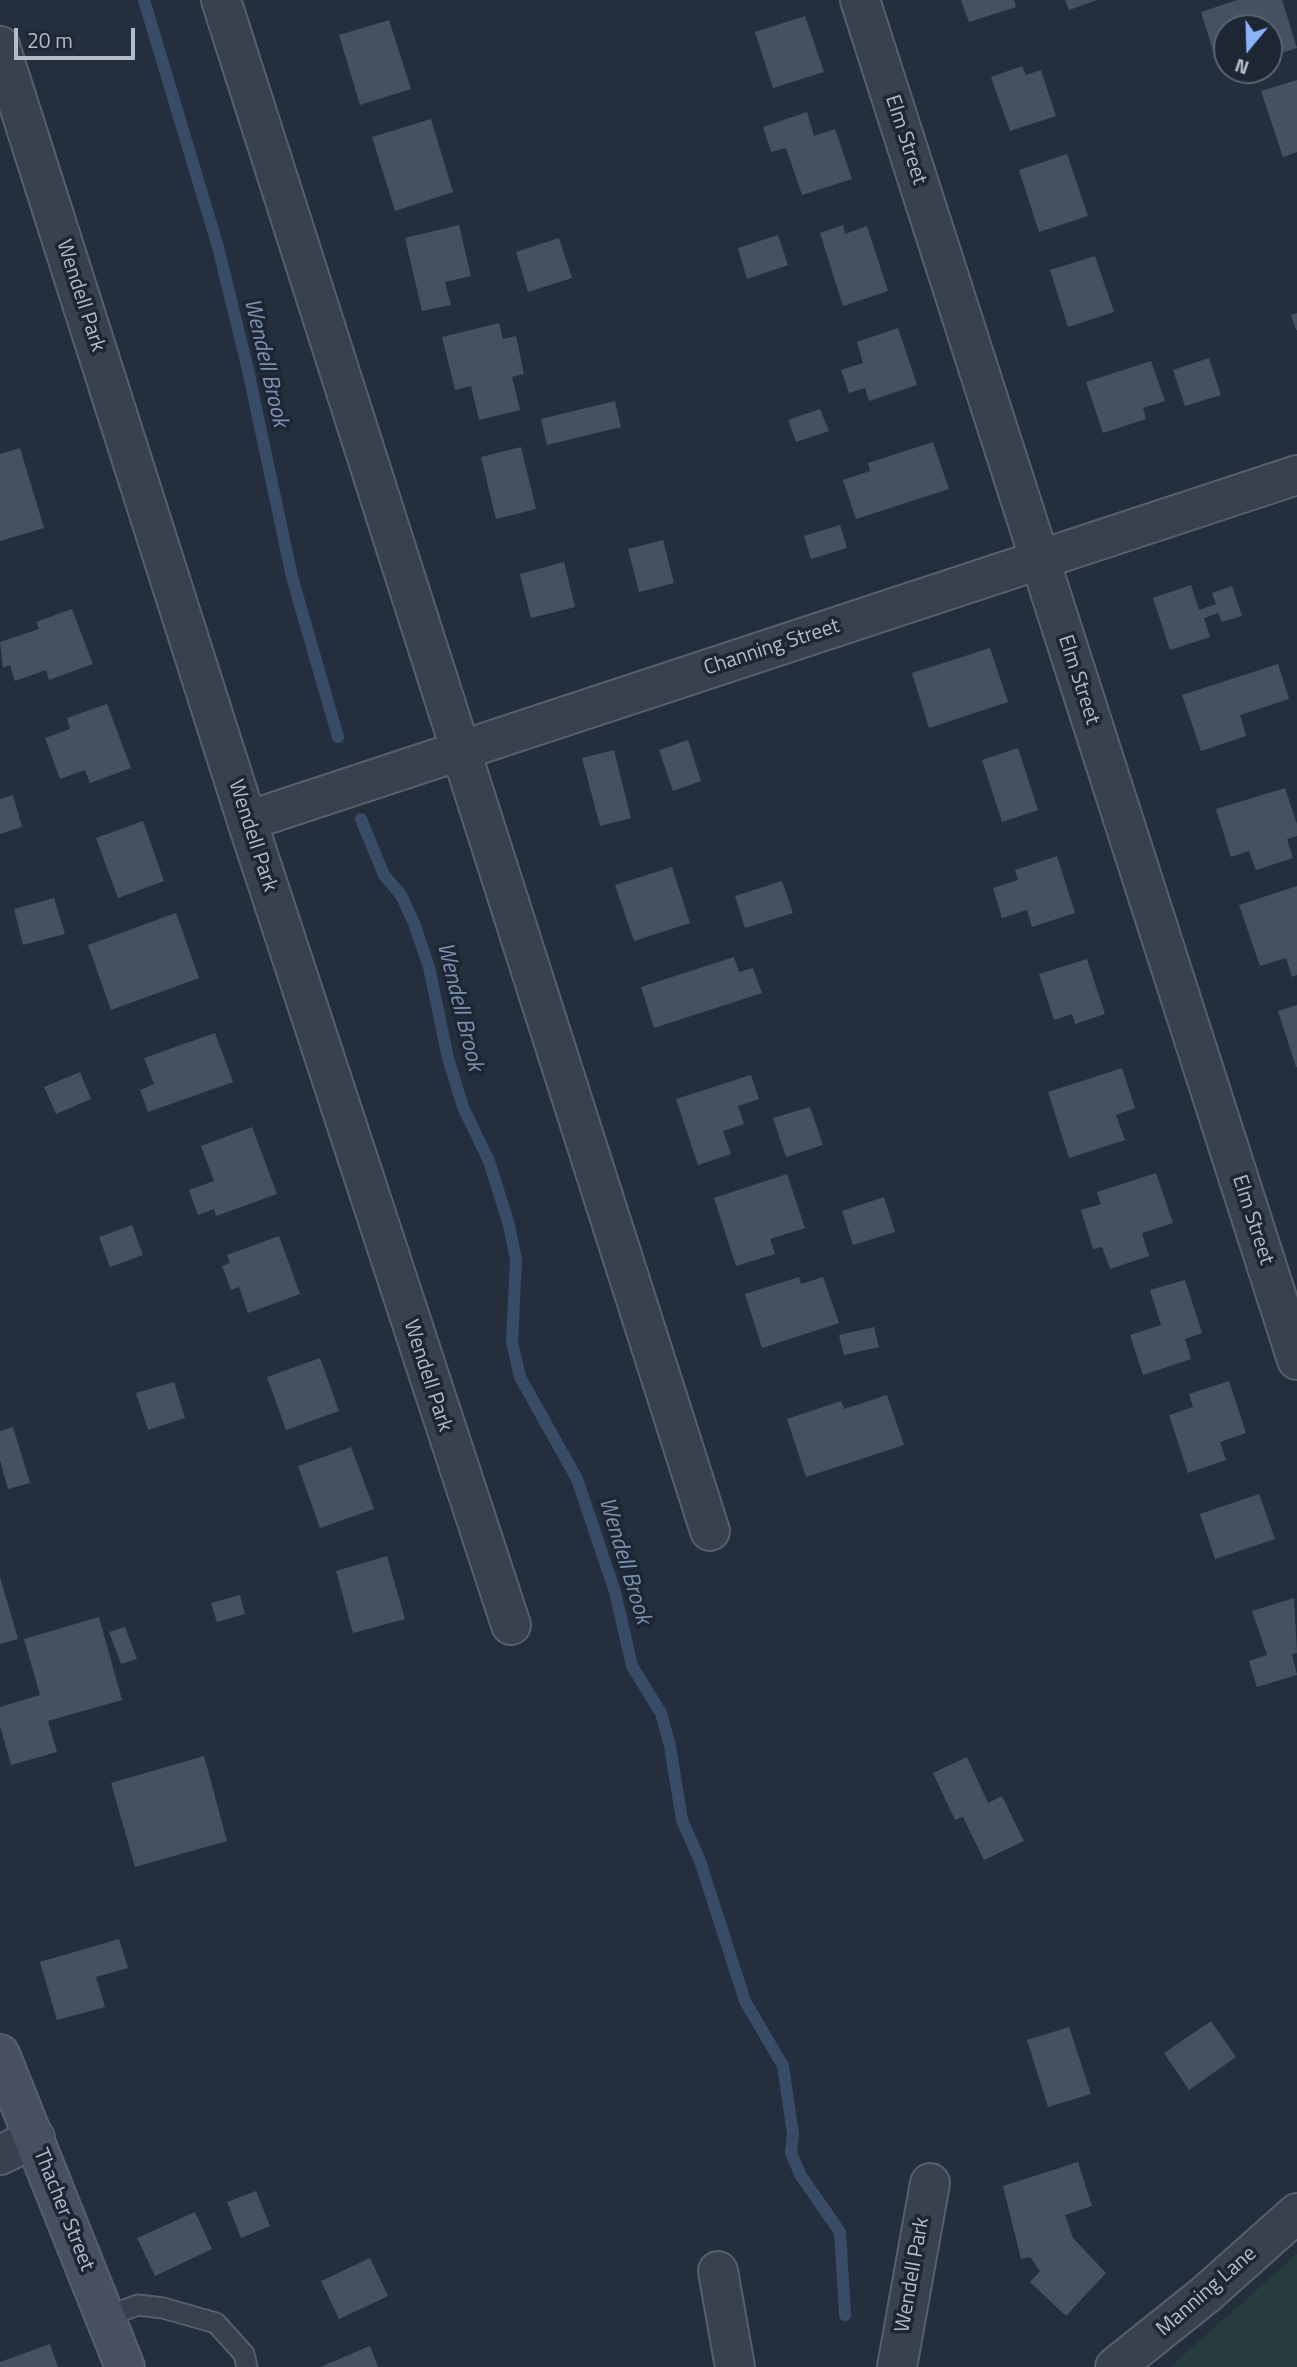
<!DOCTYPE html>
<style>
body{margin:0}
#map{position:relative;width:1297px;height:2367px;overflow:hidden;background:#242f3e;font-family:"Titillium Web",sans-serif}
canvas{display:block}
.north{position:absolute;left:1213px;top:14px;width:70px;height:70px;box-sizing:border-box;background:#1d2633;border:2px solid #59626f;border-radius:50%;rotate:199deg;font-size:19px;font-weight:700;line-height:28px;text-align:center;color:#b4bcc9}
.north::after{content:'';display:block;margin:auto;width:24px;height:32px;background:#8ab4f8;clip-path:polygon(50% 0,100% 100%,50% 72%,0 100%)}
.scale{position:absolute;left:14px;top:28px;width:121px;height:32px;box-sizing:border-box;border:4px solid #b4bcc9;border-top:0;padding-left:9px;font-size:21px;line-height:24px;white-space:nowrap;color:#b4bcc9;-webkit-text-stroke:5px #1d2633;paint-order:stroke}
</style>
<div id="map">
<canvas width="1297" height="2367"></canvas>
<div class="north">N</div>
<div class="scale">20 m</div>
</div>
<script>
const context = document.querySelector('canvas').getContext('2d');
context.lineJoin = 'round';
function fillPath(path, color) {
  context.fillStyle = color;
  context.fill(path, 'evenodd');
}
function shape(rows) {
  const path = new Path2D();
  for (const r of rows) {
    path.moveTo(r[0], r[1]);
    for (let i = 2; i < r.length; i += 2) path.lineTo(r[i], r[i + 1]);
  }
  return path;
}
function strokePath(path, color, width, dash) {
  context.strokeStyle = color;
  context.lineWidth = width;
  context.lineCap = dash ? 'butt' : 'round';
  context.setLineDash(dash || []);
  context.stroke(path);
}
function label(font, color, halo, rows, align = 'center') {
  context.font = font + ' "Titillium Web",sans-serif';
  context.lineWidth = 7;
  context.setLineDash([]);
  context.textBaseline = 'middle';
  context.strokeStyle = halo;
  context.fillStyle = color;
  for (const [text, x, y, turn = 0] of rows) {
    context.save();
    context.translate(x, y);
    context.rotate((+turn || 0) * Math.PI / 180);
    context.textAlign = isNaN(turn) ? turn : align;
    if (halo) context.strokeText(text, 0, 0);
    context.fillText(text, 0, 0);
    context.restore();
  }
}
fillPath(shape([
 [1297,2254,1297,2367,1170,2367]
]), '#263c3f');
strokePath(shape([
 [144,0,218,247,248,370,292,577,338,737],
 [361,819,384,875,401,895,414,923,429,967,448,1058,463,1107,489,1161,509,1225,516,1260,512,1342,520,1377,577,1479,615,1592,632,1666,661,1713,670,1746,682,1820,700,1861,745,2001,783,2066,793,2134,791,2153,801,2176,840,2232,845,2315]
]), '#394c67', 12);
fillPath(shape([
 [961,0,1014,0,1016,7,969,22],
 [1065,0,1097,0,1069,10],
 [1237,0,1282,0,1297,48,1269,57,1269,28,1227,28,1227,57,1216,60,1201,12],
 [805,16,824,72,773,88,755,32],
 [389,20,411,89,360,105,339,35],
 [1022,66,1026,75,1041,70,1056,116,1010,131,991,77],
 [1297,80,1297,152,1283,157,1261,91],
 [807,112,814,136,835,129,852,179,802,195,786,148,771,152,763,127],
 [431,119,453,192,395,211,372,137],
 [1067,154,1088,216,1039,232,1019,170],
 [459,225,471,276,445,282,451,305,422,311,405,238],
 [843,225,845,234,867,226,888,291,843,306,820,233],
 [778,235,788,265,747,279,738,248],
 [559,238,572,278,528,292,516,252],
 [1095,256,1114,312,1068,327,1050,270],
 [1297,313,1297,330,1296,330,1291,315],
 [499,323,503,339,516,336,524,374,512,377,520,410,479,420,471,386,455,390,442,337],
 [898,328,917,385,869,401,865,388,849,393,841,370,863,363,857,342],
 [1209,358,1221,395,1185,406,1173,370],
 [1151,361,1165,401,1143,408,1146,419,1103,433,1086,382],
 [615,401,621,427,547,445,541,419],
 [820,409,829,431,796,442,788,420],
 [933,442,949,489,856,519,843,480,870,471,868,463],
 [521,447,536,509,496,519,481,457],
 [20,448,44,528,0,541,0,454],
 [840,525,847,548,811,559,804,536],
 [663,540,674,583,639,592,628,549],
 [564,562,575,607,531,618,520,574],
 [1191,585,1199,610,1216,604,1212,593,1232,586,1242,616,1222,622,1218,613,1204,618,1210,637,1170,650,1153,598],
 [72,609,93,664,49,680,46,670,15,681,10,665,3,668,0,642,39,629,36,622],
 [990,648,1008,702,929,728,912,673],
 [1278,664,1289,699,1240,715,1246,736,1201,751,1182,695],
 [107,704,131,768,90,783,85,770,60,779,45,738,70,729,67,718],
 [688,740,701,781,673,791,659,750],
 [1018,748,1038,810,1002,822,982,760],
 [614,750,631,818,600,826,582,758],
 [1285,788,1297,824,1297,836,1287,839,1293,858,1256,870,1249,851,1231,857,1216,809],
 [13,795,22,827,0,834,0,799],
 [143,821,164,881,118,898,96,838],
 [1057,856,1075,913,1032,927,1027,910,1002,918,993,888,1018,880,1015,870],
 [672,867,690,923,634,941,615,885],
 [782,881,793,913,745,928,735,896],
 [1297,886,1297,975,1292,977,1286,958,1260,966,1239,905],
 [54,898,65,934,23,945,14,909],
 [176,913,199,978,111,1010,88,945],
 [734,957,739,972,753,968,762,993,654,1028,641,987],
 [1087,959,1105,1014,1075,1024,1072,1014,1054,1020,1039,974],
 [1297,1005,1297,1067,1296,1067,1278,1011],
 [215,1033,233,1082,148,1112,140,1090,154,1084,144,1058],
 [1122,1068,1135,1108,1116,1115,1125,1140,1069,1158,1048,1092],
 [80,1072,91,1099,56,1114,44,1087],
 [751,1075,759,1099,738,1106,744,1124,723,1131,731,1154,698,1165,676,1099],
 [810,1107,823,1145,786,1157,773,1118],
 [252,1127,277,1194,216,1216,214,1209,198,1215,189,1190,214,1181,201,1146],
 [1156,1173,1173,1223,1142,1233,1149,1256,1110,1269,1102,1247,1093,1249,1081,1210,1101,1204,1097,1192],
 [787,1174,805,1228,770,1239,775,1254,736,1266,714,1198],
 [884,1197,895,1232,853,1245,842,1211],
 [132,1225,143,1255,110,1267,99,1237],
 [279,1236,300,1294,248,1313,239,1287,231,1290,222,1266,230,1263,227,1255],
 [799,1277,801,1284,823,1277,839,1323,762,1348,745,1294],
 [1185,1280,1202,1333,1185,1339,1191,1359,1143,1375,1130,1335,1161,1325,1150,1290],
 [874,1327,879,1347,844,1355,839,1335],
 [320,1358,339,1411,286,1430,267,1377],
 [1229,1381,1246,1433,1220,1442,1226,1460,1188,1473,1169,1415,1193,1407,1189,1394],
 [174,1382,185,1418,148,1430,136,1393],
 [887,1395,904,1445,806,1477,787,1419,841,1401,844,1409],
 [13,1427,30,1483,8,1489,0,1460,0,1431],
 [351,1447,374,1509,320,1528,298,1466],
 [1259,1494,1275,1539,1215,1559,1200,1514],
 [387,1556,405,1619,353,1633,336,1571],
 [0,1577,18,1639,0,1644],
 [240,1595,245,1614,217,1622,211,1603],
 [1294,1598,1297,1653,1292,1654,1297,1675,1257,1687,1249,1661,1267,1655,1252,1611],
 [99,1617,122,1700,48,1721,57,1752,11,1765,0,1726,0,1707,40,1695,24,1639],
 [125,1627,137,1659,121,1664,109,1632],
 [204,1756,227,1841,135,1867,111,1783],
 [967,1757,988,1803,1002,1796,1024,1841,984,1860,963,1817,955,1820,933,1773],
 [119,1939,128,1968,96,1977,105,2007,57,2020,40,1962],
 [1211,2021,1236,2057,1189,2090,1164,2053],
 [1069,2027,1091,2094,1048,2107,1027,2040],
 [1078,2162,1092,2206,1065,2215,1073,2238,1106,2273,1066,2316,1030,2282,1040,2271,1030,2257,1021,2259,1003,2186],
 [256,2191,270,2226,241,2238,227,2202],
 [195,2212,212,2249,155,2276,137,2238],
 [370,2258,388,2296,339,2319,321,2281],
 [50,2344,58,2367,0,2367,0,2362],
 [370,2346,378,2367,320,2367]
]), '#455162');
const lane = shape([
 [105,2317,138,2305,163,2308,216,2323,244,2354,247,2367]
]);
const street = shape([
 [221,0,710,1531],
 [860,0,1297,1360],
 [0,46,247,821,511,1625],
 [247,821,1297,475],
 [0,2155,35,2138],
 [718,2271,735,2367],
 [897,2367,930,2183],
 [1115,2367,1205,2295,1297,2213]
]);
const secondary = shape([
 [0,2054,125,2367]
]);
strokePath(lane, '#565f6c', 23);
strokePath(street, '#565f6c', 42);
strokePath(secondary, '#565f6c', 42);
strokePath(lane, '#38414e', 19);
strokePath(street, '#38414e', 38);
strokePath(secondary, '#465061', 38);
label('21px', '#b4bcc9', '#1d2633', [
 ["Elm Street",905,140,72],
 ["Wendell Park",80,296,72],
 ["Channing Street",772,648,-18],
 ["Elm Street",1078,680,72],
 ["Wendell Park",252,836,72],
 ["Elm Street",1252,1220,72],
 ["Wendell Park",427,1376,72],
 ["Thacher Street",63,2210,68],
 ["Wendell Park",913,2275,-80],
 ["Manning Lane",1207,2292,-41]
]);
label('italic 23px', '#7c92b1', '#1d2633', [
 ["Wendell Brook",265,363,77],
 ["Wendell Brook",459,1007,76],
 ["Wendell Brook",624,1561,73]
]);
</script>
